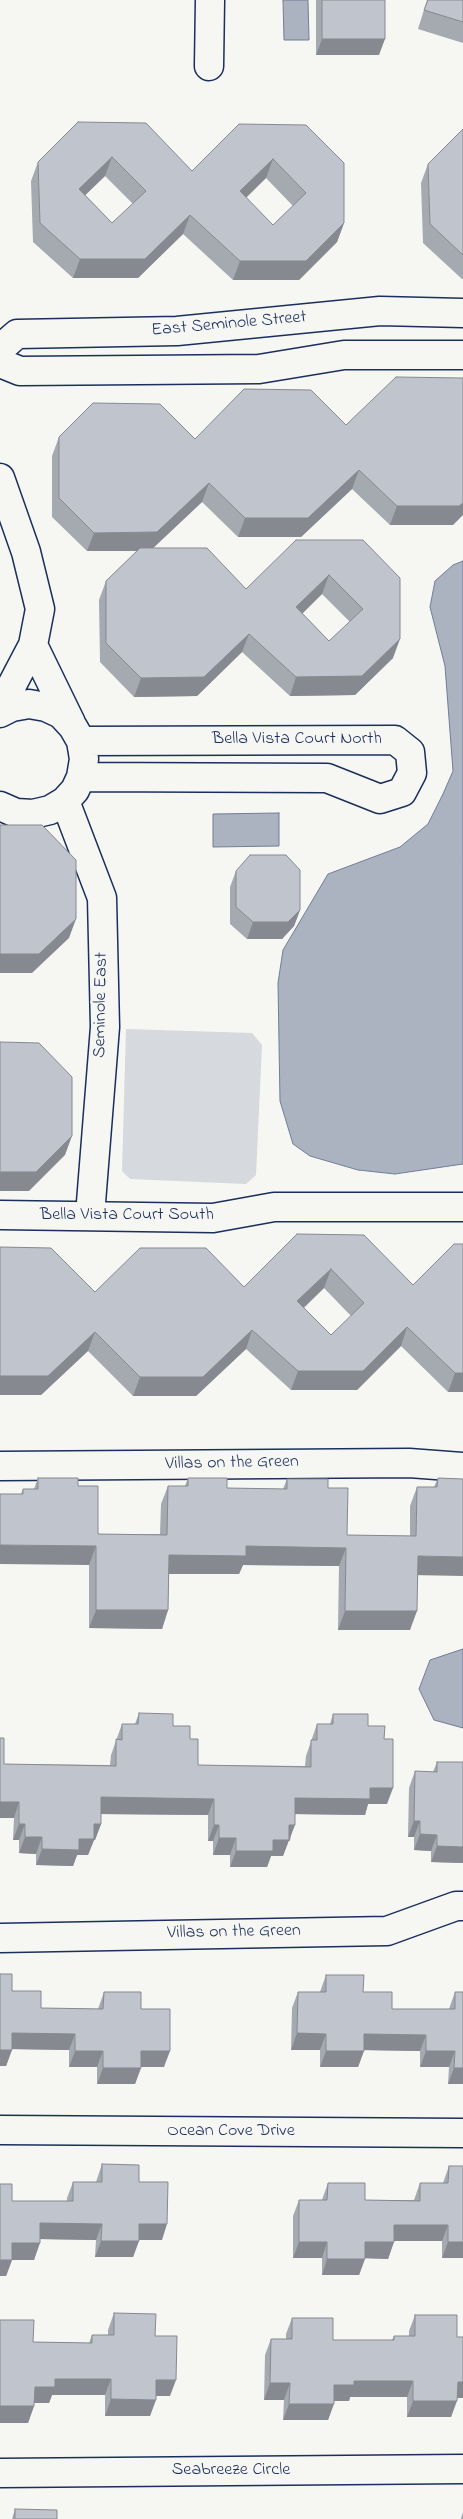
<!DOCTYPE html>
<style>
body{margin:0}
canvas{display:block;background:#f6f6f2}
</style>
<canvas width="463" height="2519"></canvas>
<script>
const context = document.querySelector('canvas').getContext('2d');
context.lineJoin = 'round';
function fillPath(path, color) {
  context.fillStyle = color;
  context.fill(path, 'evenodd');
}
function shape(rows) {
  const path = new Path2D();
  for (const r of rows) {
    path.moveTo(r[0], r[1]);
    for (let i = 2; i < r.length; i += 2) path.lineTo(r[i], r[i + 1]);
  }
  return path;
}
function strokePath(path, color, width, dash) {
  context.strokeStyle = color;
  context.lineWidth = width;
  context.lineCap = dash ? 'butt' : 'round';
  context.setLineDash(dash || []);
  context.stroke(path);
}
function label(font, color, halo, rows, align = 'center') {
  context.font = font + ' "Indie Flower",sans-serif';
  context.lineWidth = 4.5;
  context.setLineDash([]);
  context.textBaseline = 'middle';
  context.strokeStyle = halo;
  context.fillStyle = color;
  for (const [text, x, y, turn = 0] of rows) {
    context.save();
    context.translate(x, y);
    context.rotate((+turn || 0) * Math.PI / 180);
    context.textAlign = isNaN(turn) ? turn : align;
    if (halo) context.strokeText(text, 0, 0);
    context.fillText(text, 0, 0);
    context.restore();
  }
}
fillPath(shape([
 [126,1029,252,1033,262,1045,256,1175,246,1184,130,1179,122,1171]
]), '#d6d9dd');
const water = shape([
 [283,0,308,0,309,40,284,40,283,0],
 [463,561,463,1164,395,1174,358,1170,310,1156,293,1144,280,1101,278,983,283,950,328,874,400,847,428,824,443,794,453,771,445,666,430,607,435,581,453,565,463,561],
 [279,813,279,846,213,847,213,814,279,813],
 [463,1649,463,1728,434,1720,419,1689,430,1660,463,1649]
]);
fillPath(water, '#abb2c0');
strokePath(water, '#717e99', 1);
const minor = shape([
 [209,66,210,0],
 [0,349,17,334,177,331,380,311,463,313],
 [0,363,20,371,259,369,344,355,463,355],
 [0,478,26,552,40,609,33,645,0,708],
 [33,645,71,723],
 [0,713,12,707,29,704,46,707,61,714,73,727,81,741,84,759,81,777,75,790,65,801,50,810,33,814,16,813,0,806],
 [81,741,395,740,410,752,412,773,402,792,380,799,327,778,81,777],
 [65,801,102,898,105,1027,90,1215],
 [0,1215,213,1218,274,1207,463,1207],
 [0,1466,409,1463,463,1467],
 [0,1938,387,1931,456,1906,463,1906],
 [0,2130,463,2133],
 [0,2473,463,2469]
]);
strokePath(minor, '#1b2f5e', 31);
strokePath(minor, '#f6f6f2', 28);
fillPath(shape([
 [316,0,385,0,379,55,316,55],
 [427,0,463,0,463,43,418,29],
 [78,122,192,171,239,124,344,223,337,242,299,280,233,280,183,234,138,278,73,278,33,242,31,181,38,162],
 [105,176,133,204,112,223,85,195],
 [266,178,293,206,273,225,246,198],
 [463,129,463,279,462,279,423,243,421,183,428,164],
 [346,425,453,525,390,525,352,489,301,537,238,537,202,502,153,548,246,589,363,540,393,658,355,695,290,696,242,652,197,696,134,697,100,662,99,600,106,581,137,551,87,551,52,517,52,456,59,437,195,439],
 [322,594,350,622,329,641,302,613],
 [236,871,300,910,294,926,282,939,247,939,230,924,230,887],
 [297,1234,413,1285,454,1244,463,1392,448,1392,401,1346,357,1390,291,1390,246,1349,196,1396,133,1396,88,1351,41,1395,95,1292,244,1287],
 [324,1288,351,1316,331,1335,304,1308],
 [38,1478,78,1486,98,1534,160,1534,161,1504,168,1486,185,1486,188,1478,227,1488,283,1489,287,1479,328,1488,347,1535,410,1536,410,1506,417,1487,434,1487,438,1478,463,1479,418,1575,410,1630,338,1630,339,1566,243,1565,239,1574,169,1574,168,1610,162,1629,89,1628,89,1565,21,1494,23,1489,34,1489],
 [139,1713,173,1726,190,1739,198,1765,305,1766,306,1756,317,1724,330,1724,333,1714,368,1726,384,1739,387,1804,368,1804,365,1815,295,1814,290,1841,288,1841,283,1856,271,1856,267,1867,230,1867,230,1855,213,1855,213,1841,208,1841,208,1815,101,1814,101,1824,95,1840,94,1840,88,1855,77,1855,73,1866,36,1865,36,1854,19,1853,19,1840,13,1840,14,1818,0,1818,0,1738,4,1764,110,1765,111,1755,122,1724,135,1724],
 [437,1762,463,1863,431,1862,431,1851,414,1850,414,1837,408,1837,409,1788,415,1771,433,1772],
 [326,1975,363,1992,392,2009,449,2009,455,1992,463,1992,463,2084,448,2084,449,2067,420,2067,420,2051,364,2050,358,2067,320,2067,320,2050,291,2050,292,2008,298,1992,320,1992],
 [12,1991,41,2008,98,2009,104,1992,141,2009,164,2067,141,2067,135,2084,97,2084,97,2067,69,2067,69,2050,12,2049,6,2066,0,2066],
 [102,2164,139,2182,162,2240,139,2240,133,2257,95,2257,96,2240,40,2239,34,2260,12,2260,6,2276,0,2276,0,2184,12,2201,67,2201,67,2198,73,2182,96,2182],
 [449,2166,463,2258,442,2258,442,2241,394,2241,388,2259,365,2258,359,2275,322,2275,322,2258,293,2258,293,2216,299,2200,322,2200,328,2183,365,2200,414,2200,420,2183,443,2183],
 [114,2313,155,2336,170,2396,156,2396,150,2416,105,2416,105,2395,52,2395,49,2403,34,2403,34,2406,28,2423,0,2423,33,2342,89,2343,92,2335,108,2335,108,2330],
 [415,2315,457,2337,463,2398,457,2398,451,2417,407,2417,407,2397,350,2397,349,2401,334,2401,328,2420,283,2420,284,2400,264,2400,265,2355,271,2339,286,2339,286,2334,292,2318,333,2340,392,2340,394,2336,409,2336,409,2331],
 [15,2509,57,2519,12,2519],
 [463,2512,463,2519,461,2519,461,2518]
]), '#a5a9b0');
fillPath(shape([
 [322,39,385,39,379,55,316,55],
 [112,157,105,176,72,208,79,189],
 [273,159,266,178,233,210,240,191],
 [190,215,183,234,138,278,73,278,80,259],
 [344,223,337,242,299,280,233,280,240,261],
 [359,470,352,489,301,537,238,537,245,518],
 [209,483,202,502,150,551,87,551,94,533],
 [463,503,463,515,453,525,390,525,397,506],
 [329,575,322,594,290,626,296,607],
 [249,634,242,652,197,696,134,697,141,678],
 [400,639,393,658,355,695,290,696,296,677],
 [300,910,294,926,282,939,247,939,253,922],
 [76,919,69,938,32,973,0,973,0,954],
 [72,1136,65,1155,29,1191,0,1191,0,1172],
 [331,1269,324,1288,290,1320,297,1301],
 [407,1327,401,1346,357,1390,291,1390,298,1371],
 [252,1330,246,1349,196,1396,133,1396,140,1377],
 [95,1332,88,1351,41,1395,0,1395,0,1376],
 [455,1373,463,1373,463,1392,448,1392],
 [0,1545,96,1546,89,1565,0,1564],
 [246,1546,346,1548,339,1566,243,1565,239,1574,162,1574,169,1555],
 [418,1556,463,1557,463,1576,411,1575],
 [96,1610,168,1610,162,1629,89,1628],
 [345,1611,417,1611,410,1630,338,1630],
 [370,1788,393,1788,387,1804,368,1804,365,1815,290,1814,295,1798],
 [101,1797,214,1799,208,1815,95,1814],
 [0,1802,19,1802,14,1818,0,1818],
 [414,1821,420,1821,414,1837,408,1837],
 [19,1824,25,1824,19,1840,13,1840],
 [94,1824,101,1824,95,1840,94,1840,88,1855,77,1855,73,1866,36,1865,42,1849,79,1839],
 [214,1825,219,1825,213,1841,208,1841],
 [289,1825,295,1825,283,1856,271,1856,267,1867,230,1867,236,1851,273,1840],
 [420,1834,437,1835,431,1851,414,1850],
 [25,1837,42,1837,36,1854,19,1853],
 [219,1838,236,1838,230,1855,213,1855],
 [437,1846,463,1847,463,1863,431,1862],
 [12,2033,75,2034,69,2050,6,2049],
 [297,2033,326,2034,320,2050,291,2050],
 [364,2034,426,2035,420,2051,358,2050],
 [0,2050,12,2050,6,2066,0,2066],
 [75,2051,103,2051,97,2067,69,2067],
 [141,2051,170,2051,164,2067,135,2067],
 [326,2051,364,2051,358,2067,320,2067],
 [426,2051,455,2051,449,2067,420,2067],
 [103,2068,141,2068,135,2084,97,2084],
 [454,2068,463,2068,463,2084,448,2084],
 [40,2223,102,2224,96,2240,35,2239],
 [139,2224,167,2224,162,2240,133,2240],
 [394,2225,448,2225,442,2241,388,2241],
 [101,2241,139,2241,133,2257,95,2257],
 [299,2242,327,2242,322,2258,293,2258],
 [365,2242,394,2242,388,2259,359,2258],
 [448,2242,463,2242,463,2258,442,2258],
 [12,2243,40,2243,34,2260,6,2260],
 [327,2259,365,2259,359,2275,322,2275],
 [0,2260,12,2260,6,2276,0,2276],
 [55,2379,111,2379,105,2395,52,2395,49,2403,29,2403,35,2387],
 [156,2380,176,2380,170,2396,151,2396],
 [354,2381,413,2381,407,2397,350,2397,349,2401,328,2401,334,2385],
 [458,2382,463,2382,463,2398,452,2398],
 [270,2383,290,2383,284,2400,264,2400],
 [111,2399,156,2400,150,2416,105,2416],
 [413,2401,457,2401,451,2417,407,2417],
 [289,2404,334,2404,328,2420,283,2420],
 [0,2406,34,2406,28,2423,0,2423]
]), '#868990');
const building = shape([
 [322,0,385,0,385,39,322,39,322,0],
 [428,0,463,0,463,22,424,10,428,0],
 [78,122,146,123,192,171,239,124,306,125,344,163,344,223,306,261,240,261,190,215,145,259,80,259,40,223,38,162,78,122],
 [112,157,146,191,112,223,79,189,112,157],
 [273,159,306,193,273,225,240,191,273,159],
 [463,129,463,255,430,224,428,164,463,129],
 [396,377,463,378,463,503,459,506,397,506,359,470,308,518,245,518,209,483,157,532,94,533,59,498,59,437,93,403,160,404,195,439,244,389,311,390,346,425,396,377],
 [296,540,363,540,400,578,400,639,362,676,296,677,249,634,204,677,141,678,106,643,106,581,140,548,207,548,246,589,296,540],
 [329,575,363,609,329,641,296,607,329,575],
 [0,825,42,825,76,860,76,919,39,954,0,954,0,825],
 [250,855,286,855,300,870,300,910,288,922,253,922,236,907,236,871,250,855],
 [0,1042,39,1043,72,1077,72,1136,36,1172,0,1172,0,1042],
 [297,1234,364,1235,413,1285,454,1244,463,1244,463,1373,455,1373,407,1327,363,1371,298,1371,252,1330,203,1377,140,1377,95,1332,48,1376,0,1376,0,1247,51,1248,95,1292,140,1248,206,1248,244,1287,297,1234],
 [331,1269,364,1303,331,1335,297,1301,331,1269],
 [38,1478,78,1478,78,1486,98,1486,98,1534,167,1535,168,1486,188,1486,188,1478,227,1478,227,1488,287,1489,287,1479,328,1479,328,1488,348,1488,347,1535,416,1536,417,1487,437,1487,438,1478,463,1479,463,1557,418,1556,417,1611,345,1611,346,1548,246,1546,246,1556,169,1555,168,1610,96,1610,96,1546,0,1545,0,1494,23,1494,23,1489,38,1489,38,1478],
 [139,1713,173,1714,173,1726,190,1726,190,1739,198,1739,198,1765,311,1767,311,1740,317,1740,317,1724,333,1724,333,1714,368,1714,368,1726,385,1726,384,1739,393,1739,393,1788,370,1788,370,1799,295,1798,295,1825,289,1825,289,1840,273,1840,273,1851,236,1851,236,1838,219,1838,219,1825,214,1825,214,1799,101,1797,101,1824,94,1824,94,1839,79,1839,79,1850,42,1849,42,1837,25,1837,25,1824,19,1824,19,1802,0,1802,0,1738,4,1738,4,1764,116,1766,116,1739,122,1740,122,1724,138,1724,139,1713],
 [437,1762,463,1762,463,1847,437,1846,437,1835,420,1834,420,1821,414,1821,415,1771,437,1772,437,1762],
 [0,1974,12,1974,12,1991,41,1991,41,2008,103,2009,104,1992,141,1992,141,2009,170,2009,170,2051,141,2051,141,2068,103,2068,103,2051,75,2051,75,2034,12,2033,12,2050,0,2050,0,1974],
 [326,1975,364,1975,363,1992,392,1992,392,2009,455,2009,455,1992,463,1992,463,2068,454,2068,455,2051,426,2051,426,2035,364,2034,364,2051,326,2051,326,2034,297,2033,298,1992,326,1992,326,1975],
 [102,2164,139,2165,139,2182,168,2182,167,2224,139,2224,139,2241,101,2241,102,2224,40,2223,40,2243,12,2243,12,2260,0,2260,0,2184,12,2184,12,2201,73,2201,73,2182,102,2182,102,2164],
 [449,2166,463,2166,463,2242,448,2242,448,2225,394,2225,394,2242,365,2242,365,2259,327,2259,327,2242,299,2242,299,2200,327,2200,328,2183,365,2183,365,2200,420,2201,420,2183,448,2183,449,2166],
 [114,2313,156,2314,155,2336,177,2336,176,2380,156,2380,156,2400,111,2399,111,2379,55,2379,55,2387,35,2387,34,2406,0,2406,0,2320,34,2320,33,2342,92,2343,92,2335,114,2335,114,2313],
 [415,2315,457,2315,457,2337,463,2337,463,2382,458,2382,457,2401,413,2401,413,2381,354,2381,354,2385,334,2385,334,2404,289,2404,290,2383,270,2383,271,2339,292,2339,292,2318,333,2318,333,2340,394,2340,394,2336,415,2336,415,2315],
 [15,2509,57,2510,57,2519,15,2519,15,2509]
]);
fillPath(building, '#c0c4cd');
strokePath(building, '#868990', 1);
label('18px', '#1b2f5e', '#f6f6f2', [
 ["East Seminole Street",229,325,-5],
 ["Bella Vista Court North",297,740],
 ["Seminole East",102,1005,-89],
 ["Bella Vista Court South",127,1216],
 ["Villas on the Green",232,1464,-1],
 ["Villas on the Green",234,1933,-1],
 ["Ocean Cove Drive",231,2132],
 ["Seabreeze Circle",231,2471]
]);
</script>
